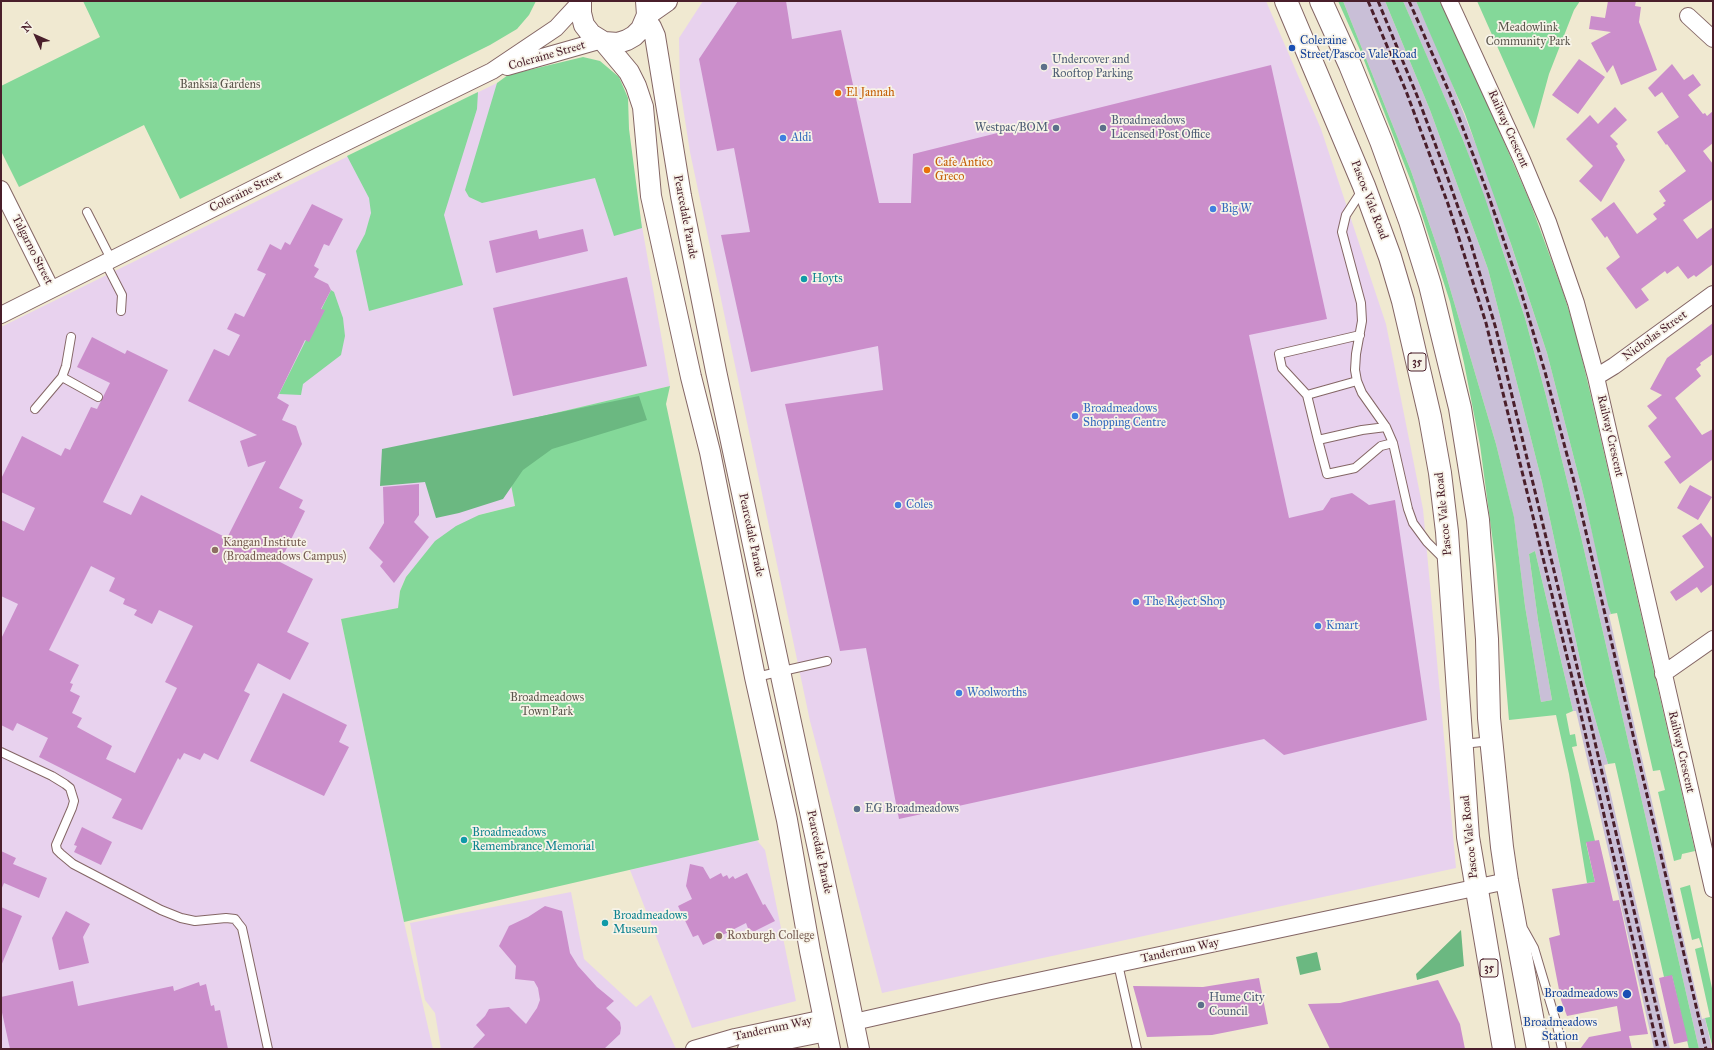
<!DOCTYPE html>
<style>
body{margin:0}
#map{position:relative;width:1714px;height:1050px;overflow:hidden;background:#f0e9d1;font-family:"IM FELL Great Primer",serif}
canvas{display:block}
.frame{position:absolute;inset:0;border:2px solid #4a1f2b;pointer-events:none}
.north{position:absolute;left:16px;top:16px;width:40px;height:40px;-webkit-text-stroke:3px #f7f3e8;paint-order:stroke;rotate:315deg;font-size:11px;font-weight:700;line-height:16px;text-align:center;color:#4a1f2b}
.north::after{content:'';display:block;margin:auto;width:14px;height:18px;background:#4a1f2b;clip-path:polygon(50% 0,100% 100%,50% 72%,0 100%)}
</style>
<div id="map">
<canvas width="1714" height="1050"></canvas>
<div class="frame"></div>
<div class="north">N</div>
</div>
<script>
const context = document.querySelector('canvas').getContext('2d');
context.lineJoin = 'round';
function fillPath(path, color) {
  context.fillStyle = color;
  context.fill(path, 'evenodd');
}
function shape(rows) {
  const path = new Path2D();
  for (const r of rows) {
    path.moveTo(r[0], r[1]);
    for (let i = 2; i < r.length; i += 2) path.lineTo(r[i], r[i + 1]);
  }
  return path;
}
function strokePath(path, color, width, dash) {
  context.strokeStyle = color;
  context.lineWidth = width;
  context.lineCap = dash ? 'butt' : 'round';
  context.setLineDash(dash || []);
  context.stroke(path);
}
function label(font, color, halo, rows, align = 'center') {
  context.font = font + ' "IM FELL Great Primer",serif';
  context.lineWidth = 3.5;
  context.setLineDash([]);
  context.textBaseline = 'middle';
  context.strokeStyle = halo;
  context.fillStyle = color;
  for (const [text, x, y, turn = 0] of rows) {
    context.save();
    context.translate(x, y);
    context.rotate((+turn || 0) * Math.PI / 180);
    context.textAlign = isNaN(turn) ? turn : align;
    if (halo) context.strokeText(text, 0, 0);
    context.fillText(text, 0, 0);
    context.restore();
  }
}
fillPath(shape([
 [703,1,1266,1,1321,129,1386,324,1423,509,1456,868,882,993,810,721,690,152,680,88,679,38],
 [546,70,626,135,670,386,501,426,515,506,479,515,421,560,406,577,400,591,398,608,341,619,404,922,433,1049,1,1049,1,327,497,83],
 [755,838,765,850,796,1001,692,1028,630,870],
 [571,892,584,959,636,1007,651,995,676,1049,441,1049,435,1013,425,1000,410,923]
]), '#e8d2ee');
fillPath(shape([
 [1343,1,1385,1,1430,110,1488,269,1542,482,1585,683,1608,764,1604,765,1670,1049,1654,1049,1576,711,1573,711,1535,551,1529,554,1538,620,1552,700,1541,702,1525,606,1514,518,1496,444,1441,258,1411,171],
 [1403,1,1416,1,1444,63,1489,178,1547,353,1585,501,1611,614,1609,615,1702,1019,1705,1018,1712,1049,1699,1049,1582,541,1546,396,1525,318,1498,237,1463,140]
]), '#c9bfd7');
fillPath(shape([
 [83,1,536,1,529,15,517,29,490,45,180,199,144,125,19,187,1,151,1,86,100,37],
 [1338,1,1343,1,1411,171,1441,258,1496,444,1514,517,1525,606,1541,702,1552,700,1538,620,1529,554,1535,551,1573,711,1566,714,1570,735,1575,734,1577,746,1572,747,1595,841,1586,843,1595,882,1587,883,1569,774,1556,715,1509,720,1496,565,1480,445,1464,363,1450,302,1412,184,1360,50],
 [1385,1,1403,1,1417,33,1463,140,1484,195,1525,318,1546,396,1582,541,1699,1049,1689,1049,1672,976,1664,977,1615,763,1608,764,1585,683,1542,482,1488,269,1430,110],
 [1416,1,1440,1,1495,121,1530,202,1562,289,1576,333,1594,409,1695,851,1682,854,1681,859,1674,861,1658,792,1665,790,1660,770,1653,771,1617,613,1611,614,1608,605,1585,501,1547,353,1511,244,1465,114],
 [1477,1,1580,1,1574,10,1549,74,1534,129],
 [583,57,600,61,619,77,628,98,629,129,642,228,614,236,595,178,482,203,469,197,465,190,497,83,508,75],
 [478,92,477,109,444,215,463,285,369,311,356,251,365,234,371,213,369,198,347,156],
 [331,290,334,292,343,318,345,336,341,355,303,384,301,395,279,394],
 [670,386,666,404,759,840,404,922,341,619,398,608,400,591,406,577,435,541,456,526,479,515,515,506,500,426],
 [1690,885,1713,993,1713,1049,1705,1018,1710,1017,1695,949,1702,947,1699,938,1692,940,1680,888]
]), '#84d899');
fillPath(shape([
 [639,396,647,420,552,449,523,470,503,499,459,513,436,518,425,482,380,486,382,449],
 [1461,930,1464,966,1417,980,1416,974],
 [1317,952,1321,970,1300,975,1296,957]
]), '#6bb881');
fillPath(shape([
 [738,1,786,1,792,39,841,30,879,203,911,203,913,154,1271,65,1327,319,1249,335,1289,518,1323,510,1331,498,1352,493,1369,505,1395,500,1427,720,1284,755,1264,739,899,819,866,648,840,651,785,404,883,390,878,346,751,372,721,235,750,232,734,148,717,151,699,59],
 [1608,1,1636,1,1635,6,1641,7,1639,22,1657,70,1621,85,1613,65,1607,73,1591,43,1611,32,1589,29,1591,16,1605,18],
 [1579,59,1605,77,1578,114,1552,95],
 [1672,64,1684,80,1693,74,1701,85,1688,95,1703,114,1705,113,1707,116,1713,111,1713,143,1703,151,1713,164,1713,199,1683,220,1697,239,1713,227,1713,264,1696,277,1694,275,1688,279,1678,266,1667,274,1665,271,1641,289,1649,300,1636,309,1606,268,1620,257,1607,236,1605,238,1591,219,1614,202,1637,234,1657,219,1653,214,1665,205,1663,203,1666,201,1659,191,1686,171,1667,144,1666,145,1657,132,1679,117,1662,92,1655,97,1648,88],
 [1615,107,1627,120,1610,136,1618,144,1616,146,1625,160,1601,202,1579,181,1593,166,1566,139,1590,115,1598,124],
 [312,204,343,219,329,246,324,244,314,266,319,269,314,277,328,284,331,290,321,309,325,310,309,342,305,340,277,398,289,405,282,420,296,426,302,444,279,488,303,500,299,508,305,511,280,562,313,579,287,632,309,643,290,680,258,663,244,691,250,694,218,760,204,753,200,760,184,753,180,760,178,758,142,830,112,818,122,799,39,757,48,738,17,723,13,731,1,725,1,639,18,604,1,596,1,520,24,531,35,508,1,492,1,479,22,436,61,456,65,448,70,450,91,407,97,409,110,383,77,367,92,337,125,354,127,350,168,370,103,502,131,515,141,495,227,538,266,461,248,467,240,441,257,435,188,401,214,349,229,356,240,335,227,329,235,313,244,317,266,274,257,270,270,244,281,250,285,242,290,245],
 [91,566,115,578,109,591,125,599,123,604,137,610,134,615,152,624,159,610,193,626,165,682,177,688,135,773,106,759,112,746,77,727,82,718,72,713,80,696,70,691,73,684,70,683,79,665,49,650],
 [583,229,588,251,496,273,489,241,537,230,539,239],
 [627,277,647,366,513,396,493,308],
 [1713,323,1713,354,1700,363,1701,365,1696,369,1701,376,1675,398,1702,435,1713,429,1713,459,1680,484,1664,462,1671,457,1648,426,1657,418,1647,406,1662,395,1650,389,1667,358],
 [419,484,419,515,414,522,429,537,394,583,380,566,383,562,369,548,384,523,383,487],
 [1690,485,1712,497,1698,520,1677,508],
 [1701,523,1713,539,1713,584,1701,593,1697,587,1676,601,1670,592,1704,567,1682,536],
 [283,693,347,725,339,742,349,747,324,796,250,761],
 [82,827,112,842,101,865,74,852,77,846,74,845],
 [1599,840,1613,901,1619,900,1648,1034,1629,1036,1632,1049,1580,1049,1589,1037,1621,1031,1617,1006,1567,1016,1561,1000,1549,938,1560,935,1552,889,1595,882,1586,842],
 [1,851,16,858,13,864,47,878,39,898,4,883,1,890],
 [690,864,703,867,710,879,721,873,723,877,727,875,729,879,733,876,735,879,747,873,763,905,765,904,775,921,753,932,752,930,749,931,746,923,703,945,698,935,693,937,678,906,692,899,686,886],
 [545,906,562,911,570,953,578,966,597,987,614,1001,606,1008,620,1022,621,1028,620,1034,604,1049,472,1049,485,1035,476,1025,485,1016,489,1009,509,1007,526,1024,537,1008,540,1000,538,988,534,981,515,979,516,966,499,946,509,926,528,917],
 [1,907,22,916,1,966],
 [66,911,90,924,83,937,89,963,59,970,52,938],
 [1672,975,1688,1041,1674,1044,1659,978],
 [1259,978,1268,1024,1212,1035,1147,1037,1133,986,1203,987],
 [1438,980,1460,1024,1465,1049,1330,1049,1308,1004,1340,1003],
 [73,981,78,1006,173,986,174,991,199,982,200,986,206,984,211,1006,214,1005,215,1011,220,1010,228,1049,10,1049,1,1008,1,997]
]), '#cb8ecb');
const service = shape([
 [1363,189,1346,215,1342,232,1361,303,1362,321,1356,354,1355,370,1357,381,1362,393,1386,427,1393,443,1408,509,1413,523,1427,542,1445,560],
 [87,212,111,259],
 [105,262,122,295,121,311],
 [62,377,98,397],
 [1307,395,1282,368,1279,354,1360,335],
 [35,409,62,377,66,366,71,337],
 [1386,427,1362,430,1318,440,1327,474,1355,468,1381,446,1393,443],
 [1318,440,1307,395,1357,381],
 [756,677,827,661],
 [1463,744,1491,741],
 [1,752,52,776,65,784,70,788,74,801,72,808,56,845,57,850,61,854,73,864,161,910,181,918,195,921,226,918,235,919,238,923,242,928,244,937,268,1049],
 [1524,930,1534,948,1557,1025,1562,1049],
 [1118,964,1137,1049]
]);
const minor = shape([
 [1449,1,1522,160,1548,222,1576,303,1596,377,1713,889],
 [1688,16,1713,39],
 [507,67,602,40],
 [1,189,51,289],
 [1,315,318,156,492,71,556,28,581,1],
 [1596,377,1614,366,1713,294],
 [1663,674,1713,639],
 [854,1022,991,991,1507,881],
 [694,1049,735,1037,824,1018],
 [746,1049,827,1033]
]);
const tertiary = shape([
 [581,1,581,13,584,25,591,34,604,42,618,43,627,40,634,36,641,29,647,15,646,1],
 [647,15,667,1],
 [645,21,651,27,655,36,681,196,716,371,821,863,859,1049],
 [604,42,629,72,636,86,643,107,651,196,691,377,710,452,755,677,787,820,810,951,830,1049]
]);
const primary = shape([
 [1286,1,1364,186,1390,257,1403,301,1430,417,1440,473,1447,532,1468,837,1504,1049],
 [1321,1,1350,65,1381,141,1410,221,1430,285,1460,408,1478,520,1487,639,1489,718,1502,847,1507,881,1538,1049]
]);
strokePath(service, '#846665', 10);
strokePath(minor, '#846665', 18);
strokePath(tertiary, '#846665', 22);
strokePath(primary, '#846665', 24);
strokePath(service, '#fff', 8);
strokePath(minor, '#fff', 16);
strokePath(tertiary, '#fff', 20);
strokePath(primary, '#fff', 22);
strokePath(shape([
 [1368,1,1406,91,1448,204,1486,323,1578,702,1658,1049],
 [1378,1,1418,98,1446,173,1471,244,1496,329,1591,725,1666,1049],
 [1409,1,1450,94,1488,194,1520,288,1545,372,1575,485,1706,1049]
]), '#4a1f2b', 3, [6, 3]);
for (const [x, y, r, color] of [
 [1292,48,4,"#1a4fb4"],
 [1044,67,4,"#5c6f8a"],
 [838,93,4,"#e8710a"],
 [1056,128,4,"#5c6f8a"],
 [1103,128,4,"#5c6f8a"],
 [783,138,4,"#3f7fe0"],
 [927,170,4,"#e8710a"],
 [1213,209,4,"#3f7fe0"],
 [804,279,4,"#0f9aa8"],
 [1075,416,4,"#3f7fe0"],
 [898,505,4,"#3f7fe0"],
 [215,550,4,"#8d6e63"],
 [1136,602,4,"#3f7fe0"],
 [1318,626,4,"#3f7fe0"],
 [959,693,4,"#3f7fe0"],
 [857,809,4,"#5c6f8a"],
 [464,840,4,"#0f9aa8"],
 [605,923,4,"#0f9aa8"],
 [719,936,4,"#8d6e63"],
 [1627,994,5,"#1a4fb4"],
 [1201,1005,4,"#5c6f8a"],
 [1560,1009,4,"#1a4fb4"]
]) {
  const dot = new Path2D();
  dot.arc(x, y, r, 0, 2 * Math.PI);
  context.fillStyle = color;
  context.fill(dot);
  strokePath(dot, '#f7f3e8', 1.5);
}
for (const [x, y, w] of [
 [1417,362,18],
 [1489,968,18]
]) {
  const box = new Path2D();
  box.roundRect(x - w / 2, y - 9, w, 18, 3);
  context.fillStyle = '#f7f3e8';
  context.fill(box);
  strokePath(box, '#4a1f2b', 1);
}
label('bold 11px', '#4a1f2b', null, [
 ["35",1417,362],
 ["35",1489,968]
]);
label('12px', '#5b564c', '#f7f3e8', [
 ["Meadowlink",1528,28],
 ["Community Park",1528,42],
 ["Banksia Gardens",220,85],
 ["Broadmeadows",547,698],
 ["Town Park",547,712]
]);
label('12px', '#164399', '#f7f3e8', [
 ["Coleraine",1300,41],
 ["Street/Pascoe Vale Road",1300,55],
 ["Broadmeadows",1618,994,"right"],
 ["Broadmeadows",1560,1023,"center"],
 ["Station",1560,1037,"center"]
], 'left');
label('12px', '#4a1f2b', '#f7f3e8', [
 ["Coleraine Street",547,56,-16],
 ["Railway Crescent",1508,129,66],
 ["Coleraine Street",246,192,-26],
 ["Pascoe Vale Road",1369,200,69],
 ["Pearcedale Parade",685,217,79],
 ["Talgarno Street",32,250,63],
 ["Nicholas Street",1655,336,-36],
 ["Railway Crescent",1610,436,77],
 ["Pascoe Vale Road",1444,514,-96],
 ["Pearcedale Parade",751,535,78],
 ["Railway Crescent",1681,752,77],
 ["Pascoe Vale Road",1470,837,-96],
 ["Pearcedale Parade",819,852,78],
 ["Tanderrum Way",1180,951,-12],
 ["Tanderrum Way",773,1029,-12]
]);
label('12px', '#4e5e75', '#f7f3e8', [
 ["Undercover and",1052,60],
 ["Rooftop Parking",1052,74],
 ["Broadmeadows",1111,121],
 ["Licensed Post Office",1111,135],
 ["Westpac/BOM",1048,128,"right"],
 ["EG Broadmeadows",865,809],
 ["Hume City",1209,998],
 ["Council",1209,1012]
], 'left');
label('12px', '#c56008', '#f7f3e8', [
 ["El Jannah",846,93],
 ["Cafe Antico",935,163],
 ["Greco",935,177]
], 'left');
label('12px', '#366cbe', '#f7f3e8', [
 ["Aldi",791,138],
 ["Big W",1221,209],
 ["Broadmeadows",1083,409],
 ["Shopping Centre",1083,423],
 ["Coles",906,505],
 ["The Reject Shop",1144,602],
 ["Kmart",1326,626],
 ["Woolworths",967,693]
], 'left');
label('12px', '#0d838f', '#f7f3e8', [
 ["Hoyts",812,279],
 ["Broadmeadows",472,833],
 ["Remembrance Memorial",472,847],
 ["Broadmeadows",613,916],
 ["Museum",613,930]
], 'left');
label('12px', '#785e54', '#f7f3e8', [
 ["Kangan Institute",223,543],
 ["(Broadmeadows Campus)",223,557],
 ["Roxburgh College",727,936]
], 'left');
</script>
